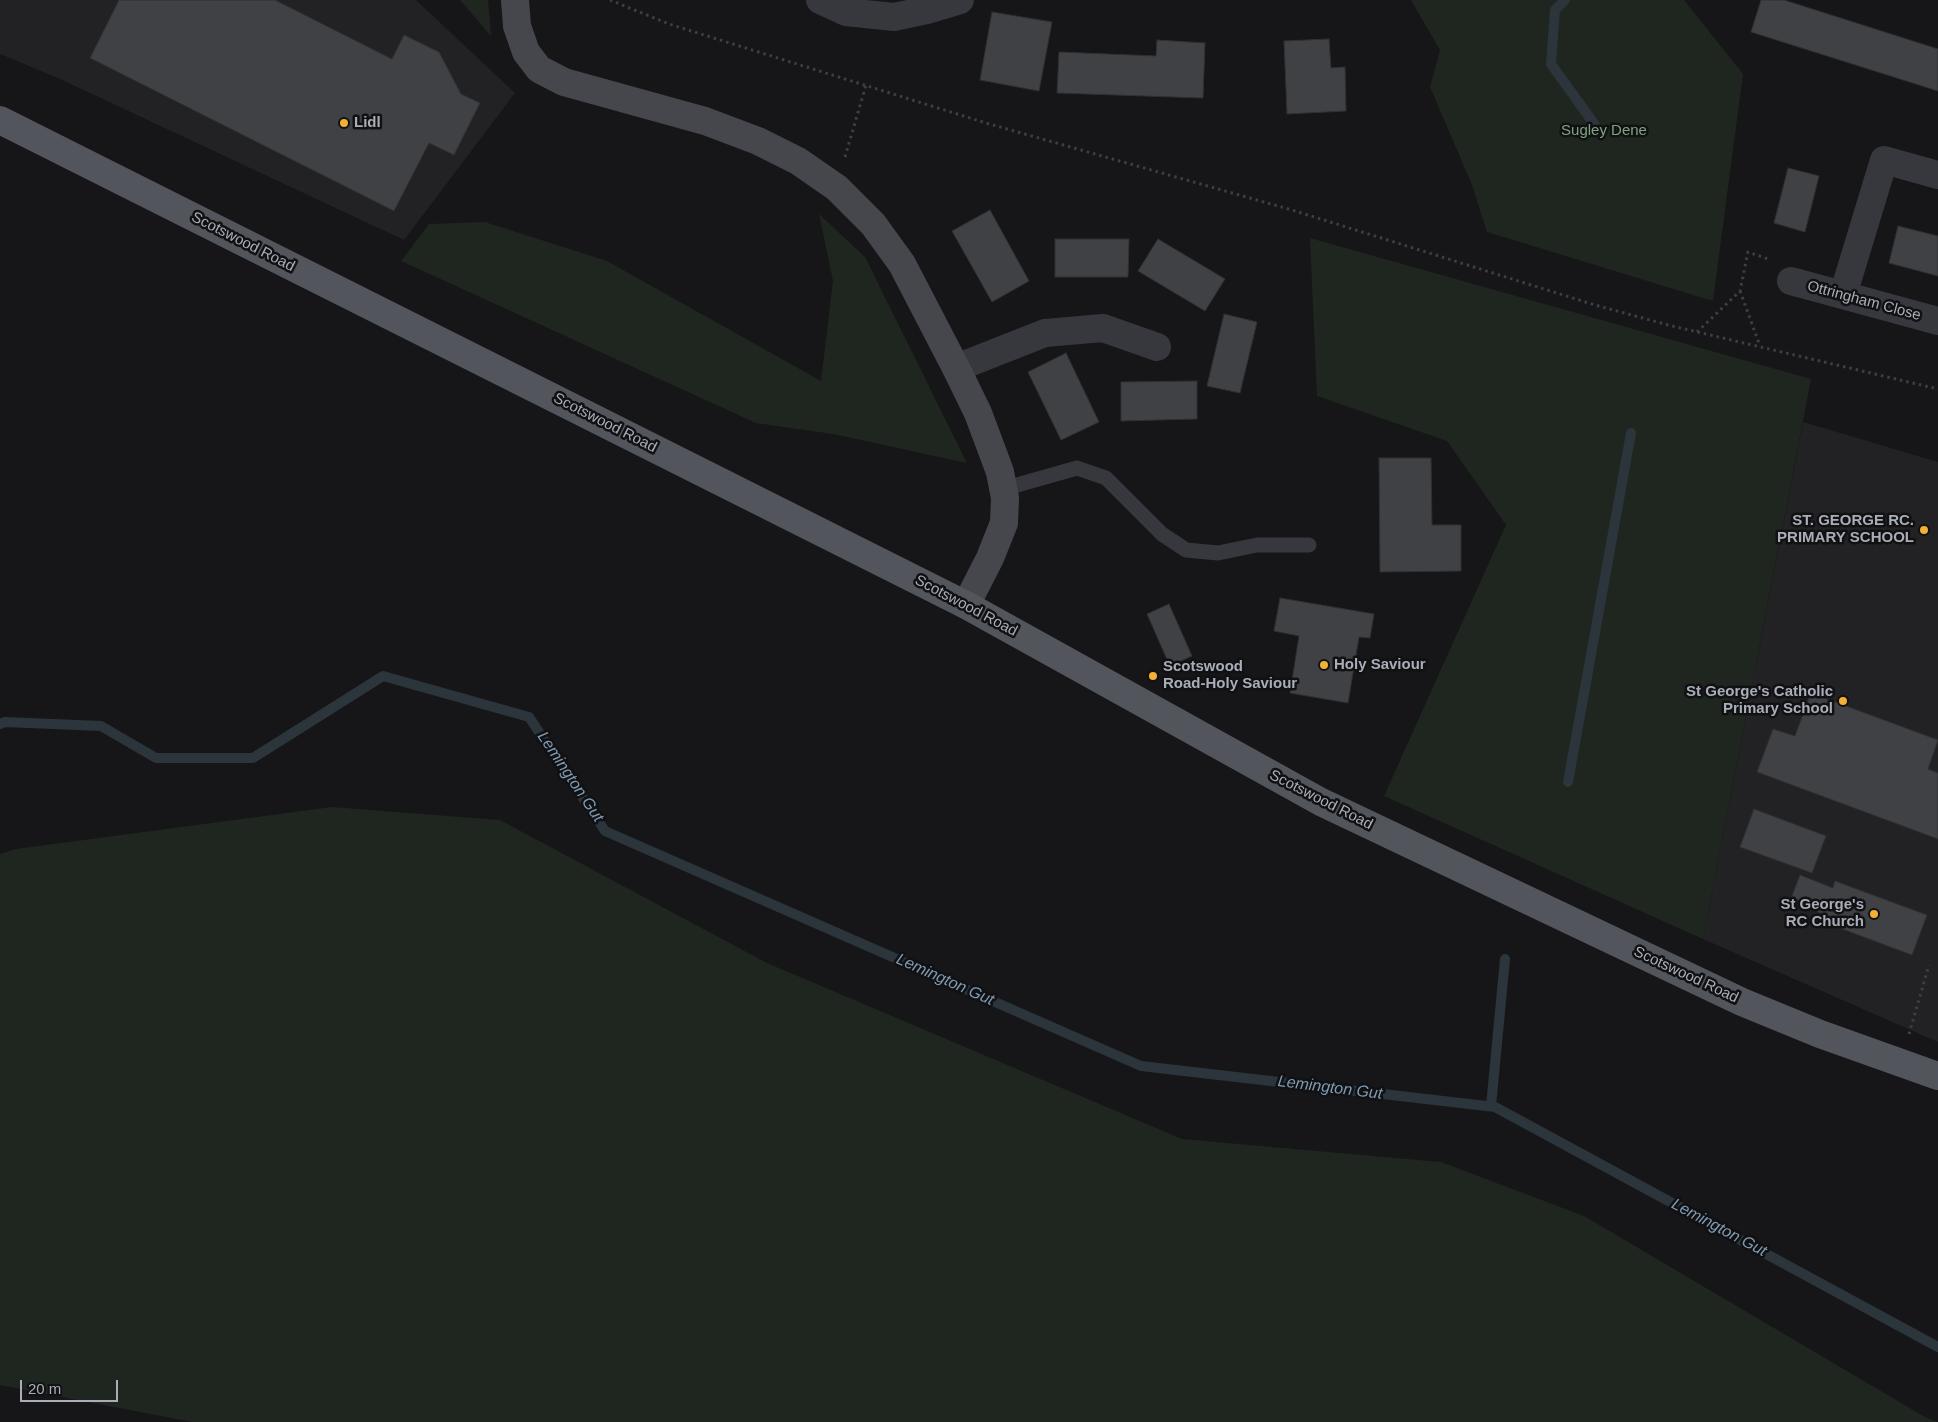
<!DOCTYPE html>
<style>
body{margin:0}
#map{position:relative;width:1938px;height:1422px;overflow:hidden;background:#161618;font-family:Helvetica,sans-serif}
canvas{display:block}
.scale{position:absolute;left:20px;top:1380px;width:98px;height:22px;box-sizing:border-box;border:2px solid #a8adb8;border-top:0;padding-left:6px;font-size:15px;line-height:18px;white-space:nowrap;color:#a8adb8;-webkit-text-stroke:4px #111113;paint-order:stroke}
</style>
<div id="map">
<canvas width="1938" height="1422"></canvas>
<div class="scale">20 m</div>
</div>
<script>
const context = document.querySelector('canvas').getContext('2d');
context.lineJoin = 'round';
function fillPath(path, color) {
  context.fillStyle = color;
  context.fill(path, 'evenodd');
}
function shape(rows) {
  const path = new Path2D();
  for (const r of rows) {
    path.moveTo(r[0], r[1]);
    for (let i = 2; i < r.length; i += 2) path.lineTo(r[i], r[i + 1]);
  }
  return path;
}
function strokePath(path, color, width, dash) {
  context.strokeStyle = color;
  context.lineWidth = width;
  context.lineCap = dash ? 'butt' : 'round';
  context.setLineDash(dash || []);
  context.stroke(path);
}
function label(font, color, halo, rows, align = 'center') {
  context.font = font + ' Helvetica,sans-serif';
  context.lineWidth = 5;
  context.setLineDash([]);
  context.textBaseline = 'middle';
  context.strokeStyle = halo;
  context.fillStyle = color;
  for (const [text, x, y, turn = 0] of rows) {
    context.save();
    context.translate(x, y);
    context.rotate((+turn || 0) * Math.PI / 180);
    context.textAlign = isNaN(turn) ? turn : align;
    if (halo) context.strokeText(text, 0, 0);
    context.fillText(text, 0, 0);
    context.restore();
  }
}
fillPath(shape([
 [0,0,416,0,515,93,404,240,60,79,0,54],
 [1803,422,1938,462,1938,1042,1703,939]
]), '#222225');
fillPath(shape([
 [460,0,488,0,491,36],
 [1411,0,1684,0,1743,74,1713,301,1487,232,1472,185,1430,87,1440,50],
 [819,214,865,257,967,463,833,434,756,423,401,261,429,224,485,222,607,261,821,381,833,281],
 [1310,238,1811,379,1703,939,1384,796,1506,525,1447,441,1317,396],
 [332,807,500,820,767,963,1182,1139,1441,1162,1584,1216,1925,1417,1938,1422,192,1422,0,1385,0,854,16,849]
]), '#1e261f');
strokePath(shape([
 [1565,0,1555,10,1551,64,1595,125],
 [0,724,5,722,101,726,156,758,253,758,383,676,529,717,605,831,1141,1066,1495,1107,1938,1347],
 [1568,782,1631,433],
 [1491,1106,1505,959]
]), '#2c353c', 10);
const building = shape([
 [119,0,275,0,392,59,404,35,439,52,461,94,480,103,454,155,429,143,394,211,90,58,119,0],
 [1761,0,1784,0,1938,49,1938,91,1751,32,1761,0],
 [992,12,1052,22,1039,91,980,80,992,12],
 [1329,39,1331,68,1345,67,1346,111,1287,114,1284,41,1329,39],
 [1157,40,1205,43,1203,98,1057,93,1059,52,1156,56,1157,40],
 [1788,168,1819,176,1805,232,1774,223,1788,168],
 [990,210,1029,281,992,302,952,231,990,210],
 [1898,226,1938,236,1938,276,1889,263,1898,226],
 [1055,239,1129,239,1128,277,1055,277,1055,239],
 [1158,239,1225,279,1205,311,1138,271,1158,239],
 [1224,314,1257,322,1240,393,1207,386,1224,314],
 [1066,353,1099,422,1061,440,1028,372,1066,353],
 [1197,381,1197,419,1121,421,1121,382,1197,381],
 [1379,458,1431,458,1432,525,1461,525,1461,571,1380,572,1379,458],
 [1280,598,1374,614,1370,638,1359,637,1348,703,1290,693,1299,636,1274,631,1280,598],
 [1169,604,1192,656,1170,666,1147,614,1169,604],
 [1811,693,1938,740,1928,769,1938,773,1938,839,1757,772,1773,729,1795,736,1811,693],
 [1754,809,1826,836,1812,873,1740,847,1754,809],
 [1800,875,1833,888,1835,881,1927,915,1912,955,1821,921,1823,914,1790,901,1800,875]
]);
fillPath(building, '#404145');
strokePath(building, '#303034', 1);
strokePath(shape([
 [610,0,669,24,986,123,1292,210,1595,305,1672,326,1938,389],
 [845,157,866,85],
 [1740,291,1760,346],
 [1697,332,1740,291,1748,252,1771,260],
 [1909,1034,1929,965]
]), '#3d3f44', 3, [2.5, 4]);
strokePath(shape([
 [1003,489,1077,468,1106,478,1162,534,1186,550,1218,553,1257,545,1309,545]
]), '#37383d', 15);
strokePath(shape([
 [820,0,846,12,894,17,927,10,960,0],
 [1791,281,1938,321],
 [1843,295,1884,160,1938,175],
 [956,368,1045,333,1103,328,1157,347]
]), '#37383d', 28);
strokePath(shape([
 [515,0,517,26,526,52,539,69,564,82,705,121,758,141,798,161,837,188,873,224,902,264,956,368,978,413,1000,472,1005,498,1004,523,990,558,966,605]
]), '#45474d', 28);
strokePath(shape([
 [0,120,966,605,1321,802,1742,1002,1820,1034,1938,1076]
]), '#53555c', 28);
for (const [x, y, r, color] of [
 [344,123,5,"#f2b134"],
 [1924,530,5,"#f2b134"],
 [1324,665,5,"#f2b134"],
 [1153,676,5,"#f2b134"],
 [1843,701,5,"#f2b134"],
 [1874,914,5,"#f2b134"]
]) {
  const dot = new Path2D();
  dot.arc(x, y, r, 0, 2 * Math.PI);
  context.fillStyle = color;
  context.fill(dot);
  strokePath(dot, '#111113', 2);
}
label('bold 15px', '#a8adb8', '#111113', [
 ["Lidl",354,123],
 ["ST. GEORGE RC.",1914,521,"right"],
 ["PRIMARY SCHOOL",1914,538,"right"],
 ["Holy Saviour",1334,665],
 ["Scotswood",1163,667],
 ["Road-Holy Saviour",1163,684],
 ["St George's Catholic",1833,692,"right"],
 ["Primary School",1833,709,"right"],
 ["St George's",1864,905,"right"],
 ["RC Church",1864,922,"right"]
], 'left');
label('15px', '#7fa381', '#111113', [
 ["Sugley Dene",1604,131]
]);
label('15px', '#a8adb8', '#111113', [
 ["Scotswood Road",243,242,27],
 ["Ottringham Close",1864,301,15],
 ["Scotswood Road",605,423,27],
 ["Scotswood Road",966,606,28],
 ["Scotswood Road",1321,800,27],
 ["Scotswood Road",1686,975,25]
]);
label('italic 16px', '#7f9bb3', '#111113', [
 ["Lemington Gut",570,777,56],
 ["Lemington Gut",945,980,24],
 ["Lemington Gut",1330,1088,7],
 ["Lemington Gut",1719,1228,28]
]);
</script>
